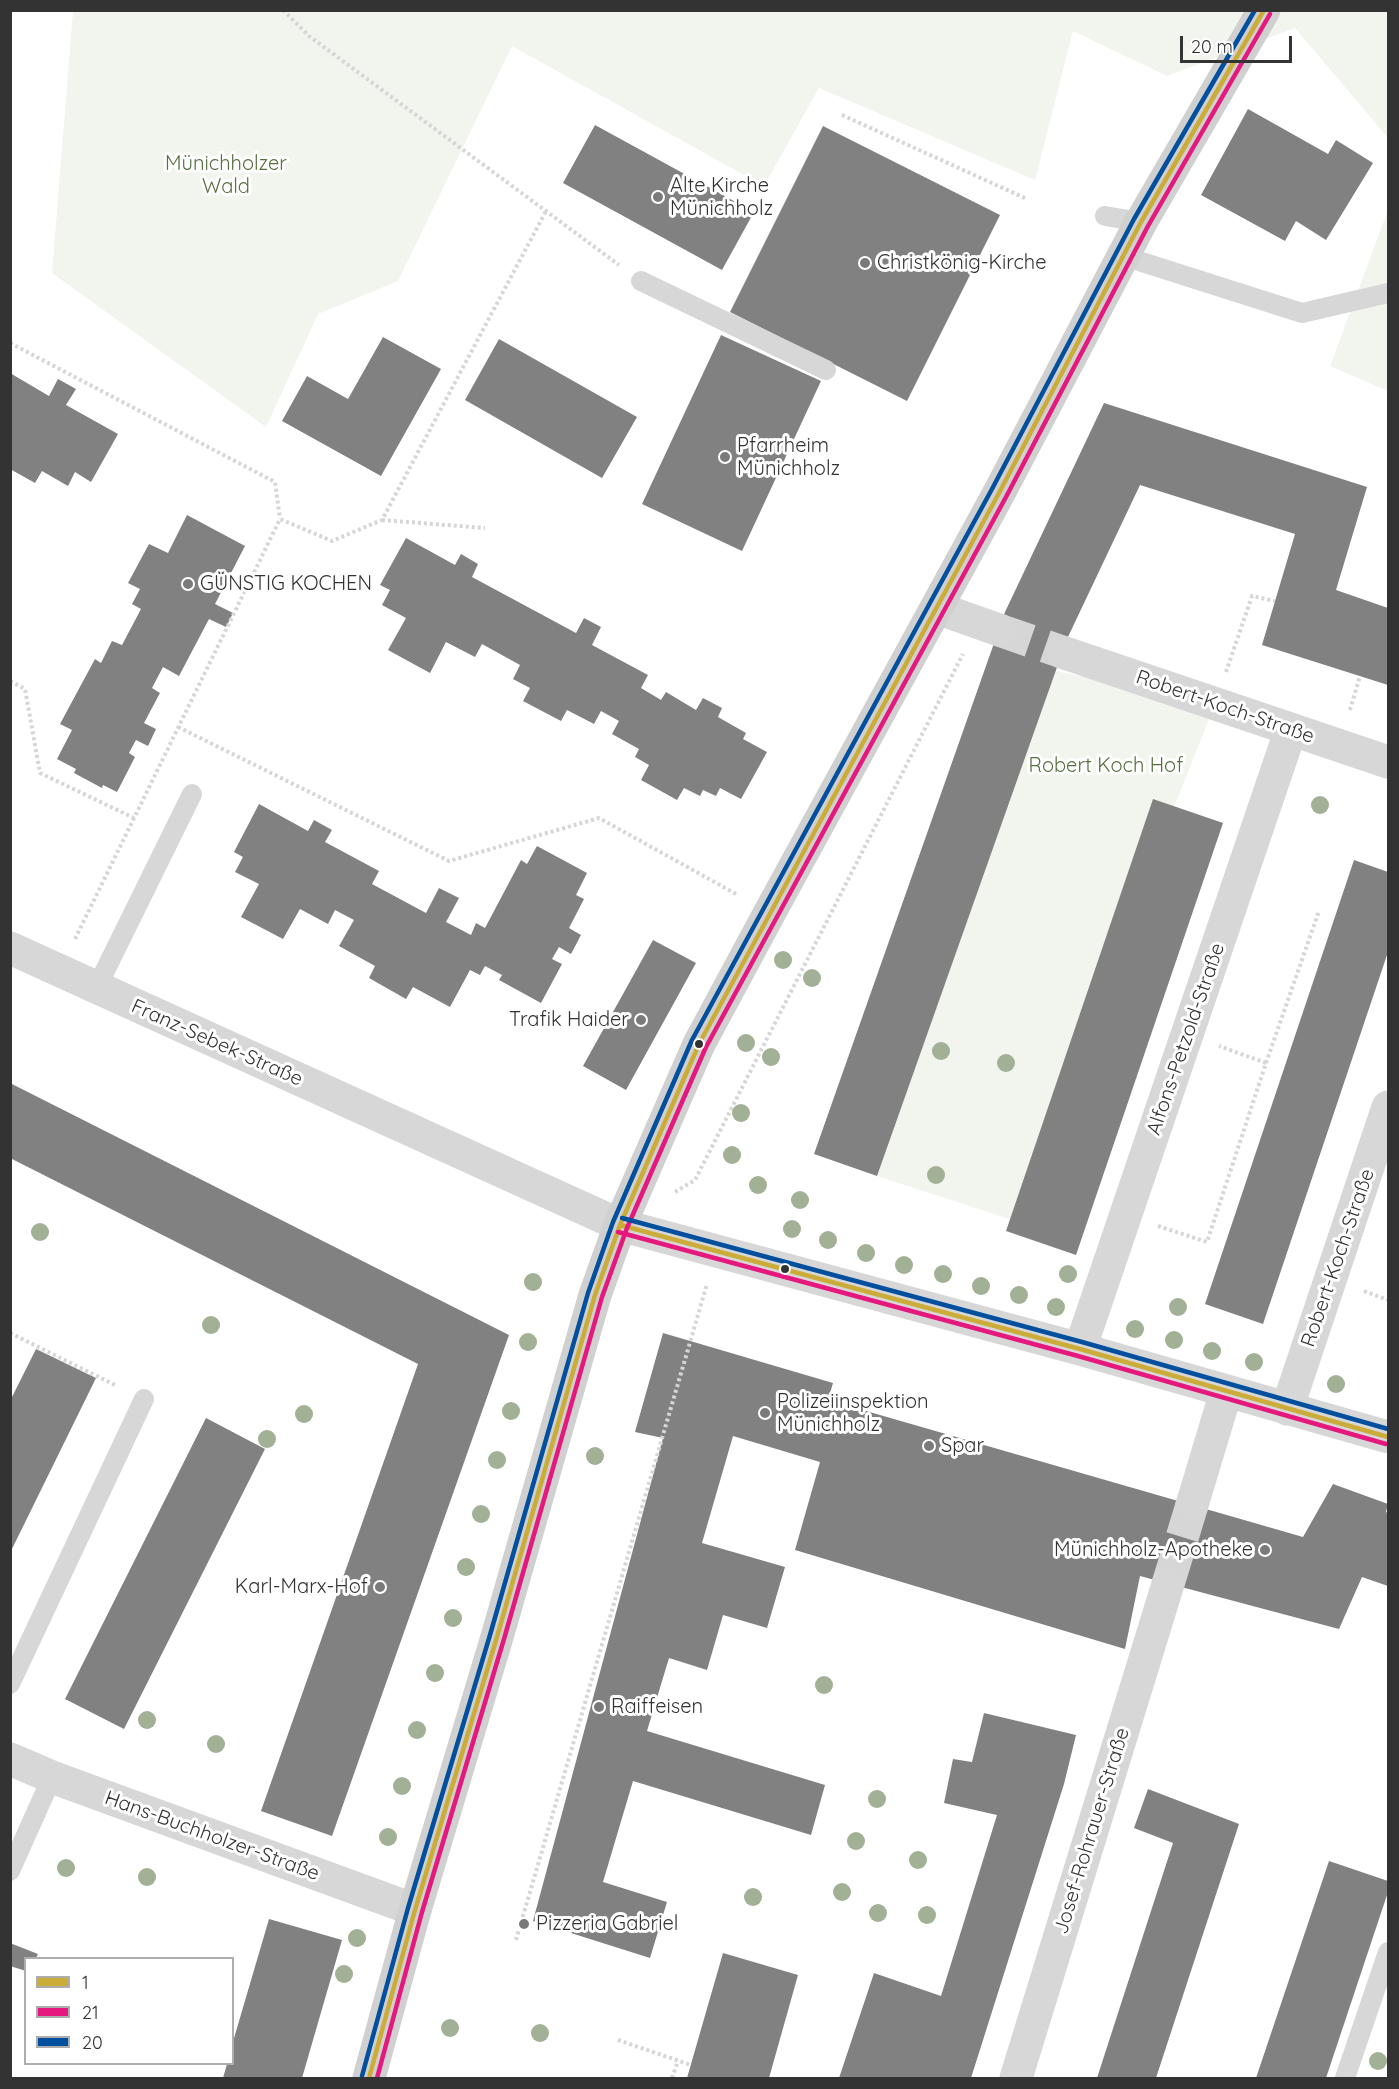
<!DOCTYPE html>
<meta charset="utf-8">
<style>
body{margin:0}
#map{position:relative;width:1399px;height:2089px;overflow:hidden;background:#fff;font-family:Quicksand,sans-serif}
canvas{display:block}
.frame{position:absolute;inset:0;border:12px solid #333;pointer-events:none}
.legend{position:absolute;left:24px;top:1957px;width:210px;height:108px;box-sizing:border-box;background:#fff;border:2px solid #adadad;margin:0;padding:8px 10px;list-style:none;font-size:18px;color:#333}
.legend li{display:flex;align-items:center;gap:12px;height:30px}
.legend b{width:30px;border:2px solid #adadad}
.scale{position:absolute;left:1180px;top:36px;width:112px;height:27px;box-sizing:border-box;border:3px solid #333;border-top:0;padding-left:8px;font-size:18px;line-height:21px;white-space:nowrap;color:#333;-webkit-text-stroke:4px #fff;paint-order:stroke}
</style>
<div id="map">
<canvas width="1399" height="2089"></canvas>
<div class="frame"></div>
<ul class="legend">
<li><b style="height:8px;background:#ccac38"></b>1</li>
<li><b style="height:8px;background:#e5187d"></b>21</li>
<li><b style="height:8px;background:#024f9e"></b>20</li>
</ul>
<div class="scale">20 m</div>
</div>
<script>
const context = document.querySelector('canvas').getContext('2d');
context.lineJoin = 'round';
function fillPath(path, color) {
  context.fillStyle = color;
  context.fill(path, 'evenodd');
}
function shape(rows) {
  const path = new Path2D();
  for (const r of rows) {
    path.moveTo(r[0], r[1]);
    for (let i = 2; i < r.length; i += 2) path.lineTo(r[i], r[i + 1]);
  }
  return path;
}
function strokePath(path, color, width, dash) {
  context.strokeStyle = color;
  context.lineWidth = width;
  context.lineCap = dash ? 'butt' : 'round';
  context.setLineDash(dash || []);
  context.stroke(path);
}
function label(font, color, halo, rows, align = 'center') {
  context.font = font + ' Quicksand,sans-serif';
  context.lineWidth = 6;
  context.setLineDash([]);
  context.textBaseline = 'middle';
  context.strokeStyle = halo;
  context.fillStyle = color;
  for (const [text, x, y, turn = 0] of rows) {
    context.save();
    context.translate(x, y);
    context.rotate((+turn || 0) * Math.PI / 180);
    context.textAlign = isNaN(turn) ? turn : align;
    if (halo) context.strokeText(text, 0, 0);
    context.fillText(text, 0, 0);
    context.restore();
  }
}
fillPath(shape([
 [73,11,1388,11,1388,138,1295,28,1167,76,1073,31,1035,180,819,88,764,186,512,46,398,281,318,314,266,427,52,273],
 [1388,210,1388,391,1330,366],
 [1055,671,1215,704,1010,1219,877,1176]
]), '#f1f5ed');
fillPath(shape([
 [1248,109,1328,154,1336,140,1373,163,1326,240,1296,221,1285,241,1201,195],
 [595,125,754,212,722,270,563,183],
 [823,126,1000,215,907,401,730,312],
 [721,335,821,381,742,551,642,504],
 [383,337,441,369,381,476,282,421,307,376,348,399],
 [499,339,637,417,602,478,465,400],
 [10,373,49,396,58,379,76,389,66,405,118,434,91,482,75,472,68,486,42,471,35,483,10,469],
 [1104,403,1367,487,1336,590,1388,608,1388,685,1262,645,1295,534,1140,485,1067,639,877,1176,814,1154,1005,612],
 [187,515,245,546,215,604,233,613,226,627,209,619,179,676,163,667,152,688,160,693,144,723,156,729,148,746,136,740,129,753,135,757,117,792,103,785,102,788,74,773,76,769,57,759,72,730,60,724,95,659,101,663,112,641,122,645,141,609,132,604,140,589,128,583,149,544,168,553],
 [406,538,455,565,461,554,478,564,472,577,576,633,584,618,601,627,592,645,648,675,641,688,661,700,666,692,696,710,703,698,722,708,718,717,746,733,743,739,767,752,741,799,720,788,716,796,703,790,700,796,684,788,677,800,641,780,649,765,635,757,639,749,612,734,619,721,601,711,594,724,567,710,561,721,523,701,530,688,513,679,520,665,482,644,475,657,446,642,430,673,388,650,406,618,382,605,390,590,380,585],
 [1153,799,1223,823,1076,1255,1006,1231],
 [259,804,308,831,314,820,332,830,325,842,379,871,372,884,426,913,439,888,459,898,446,922,471,935,476,923,485,928,521,860,527,864,537,846,587,873,576,895,584,899,569,928,581,935,571,954,559,947,552,959,562,964,541,1003,499,980,502,975,485,966,480,975,470,970,450,1007,413,987,406,999,369,978,375,966,339,946,354,920,335,910,328,924,300,909,283,939,241,917,259,884,235,872,243,857,234,852],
 [1354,860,1388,872,1388,952,1263,1324,1205,1304],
 [653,940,696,963,626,1090,583,1066],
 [10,1083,509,1335,332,1836,261,1811,418,1364,10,1158],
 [663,1333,833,1383,828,1400,1303,1537,1333,1484,1388,1504,1386,1512,1388,1513,1388,1586,1362,1577,1339,1629,1140,1576,1125,1649,795,1550,820,1462,733,1436,702,1543,785,1567,767,1628,723,1615,707,1670,669,1658,647,1731,825,1785,811,1835,633,1781,603,1882,667,1902,650,1958,533,1921,663,1438,635,1432],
 [36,1349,96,1378,10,1553,10,1401],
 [206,1418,265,1449,124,1729,65,1699],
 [984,1713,1076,1735,1064,1784,971,2078,839,2078,874,1973,941,1996,997,1815,944,1803,953,1759,972,1762],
 [1148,1789,1239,1824,1156,2078,1097,2078,1173,1843,1134,1828],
 [1329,1861,1388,1881,1388,1892,1326,2078,1256,2078],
 [269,1919,342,1940,302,2078,223,2078,227,2064,232,2064,232,2045],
 [10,1943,38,1954,36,1958,26,1958,26,1971,10,1966],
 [723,1953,798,1975,769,2078,687,2078]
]), '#818181');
strokePath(shape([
 [999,630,1062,652],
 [1168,1584,1192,1505]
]), '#d6d6d6', 33, [33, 16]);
strokePath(shape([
 [283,10,309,36,619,265],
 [842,115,1027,199],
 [10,343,275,482,280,519],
 [382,520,485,528],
 [1226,672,1252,596,1275,601],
 [10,681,25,689,40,773,134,818],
 [1350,710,1360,676],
 [178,727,449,861,599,818,738,895],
 [75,939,280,519,332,541,382,520,546,211],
 [1266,1063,1319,911],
 [675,1192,695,1180,963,654],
 [1158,1226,1207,1242,1266,1063,1219,1046],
 [1364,1291,1388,1300],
 [10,1333,117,1386],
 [516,1940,707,1284],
 [618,2040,691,2065],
 [672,2078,678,2061]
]), '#d6d6d6', 4, [3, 3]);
strokePath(shape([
 [1105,216,1141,222],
 [1123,256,1302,313,1388,293],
 [641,281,826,370],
 [96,989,192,794],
 [10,1684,144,1399],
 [10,1871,52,1777],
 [1345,2078,1388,1952]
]), '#d7d7d7', 20);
strokePath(shape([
 [937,608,999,630],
 [1062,652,1388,762],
 [10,948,620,1225,1080,1349,1388,1437],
 [1080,1349,1291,729],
 [1287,1409,1388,1107],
 [1192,1505,1226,1392],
 [10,1759,52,1777,415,1910],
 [1016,2078,1168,1584]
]), '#d7d7d7', 33);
strokePath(shape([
 [369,2078,415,1910,497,1637,595,1295,620,1225,650,1156,699,1044,770,912,999,493,1141,222,1264,10]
]), '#d0d0d0', 33);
strokePath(shape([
 [620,1225,1080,1349,1388,1437],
 [369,2078,415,1910,497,1637,595,1295,620,1225,699,1044,999,493,1141,222,1264,10]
]), '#ccac38', 4.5);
strokePath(shape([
 [618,1232,1078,1356,1386,1444],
 [377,2078,422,1912,504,1639,602,1297,627,1228,706,1047,1006,497,1148,226,1270,14]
]), '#e5187d', 4.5);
strokePath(shape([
 [622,1218,1082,1342,1388,1429],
 [362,2076,408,1908,490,1635,588,1293,613,1222,692,1040,992,489,1134,219,1255,10]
]), '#024f9e', 4.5);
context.fillStyle = '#a2b095';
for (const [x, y] of [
 [1320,805],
 [783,960],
 [812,978],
 [746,1043],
 [941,1051],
 [771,1057],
 [1006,1063],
 [741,1113],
 [732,1155],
 [936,1175],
 [758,1185],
 [800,1200],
 [792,1229],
 [40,1232],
 [828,1240],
 [866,1253],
 [904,1265],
 [943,1274],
 [1068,1274],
 [533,1282],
 [981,1286],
 [1019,1295],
 [1056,1307],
 [1178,1307],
 [211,1325],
 [1135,1329],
 [1174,1340],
 [528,1342],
 [1212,1351],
 [1254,1362],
 [1336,1384],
 [511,1411],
 [304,1414],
 [267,1439],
 [595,1456],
 [497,1460],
 [481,1514],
 [466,1567],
 [453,1618],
 [435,1673],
 [824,1685],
 [147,1720],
 [417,1730],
 [216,1744],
 [402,1786],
 [877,1799],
 [388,1837],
 [856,1841],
 [918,1860],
 [66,1868],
 [147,1877],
 [842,1892],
 [753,1897],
 [878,1913],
 [927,1915],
 [357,1938],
 [344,1974],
 [450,2028],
 [540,2033],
 [1378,2061]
]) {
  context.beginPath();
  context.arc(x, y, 9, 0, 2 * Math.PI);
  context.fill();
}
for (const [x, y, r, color] of [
 [658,197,6,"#7a7a7a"],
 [865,263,6,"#7a7a7a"],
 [725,457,6,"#7a7a7a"],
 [188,584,6,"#7a7a7a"],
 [641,1020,6,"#7a7a7a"],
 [699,1044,5,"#333"],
 [785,1269,5,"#333"],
 [765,1413,6,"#7a7a7a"],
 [929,1446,6,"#7a7a7a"],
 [1265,1550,6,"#7a7a7a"],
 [380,1587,6,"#7a7a7a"],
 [599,1707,6,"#7a7a7a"],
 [524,1924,6,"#7a7a7a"]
]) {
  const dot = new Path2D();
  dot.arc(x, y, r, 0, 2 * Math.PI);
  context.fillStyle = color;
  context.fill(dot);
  strokePath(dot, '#fff', 2);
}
label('20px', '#56703f', '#fff', [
 ["Münichholzer",226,164],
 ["Wald",226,187],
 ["Robert Koch Hof",1106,766]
]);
label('20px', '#333', '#fff', [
 ["Alte Kirche",670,186],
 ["Münichholz",670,209],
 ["Christkönig-Kirche",877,263],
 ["Pfarrheim",737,446],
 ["Münichholz",737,469],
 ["GÜNSTIG KOCHEN",200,584],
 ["Trafik Haider",629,1020,"right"],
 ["Polizeiinspektion",777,1402],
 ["Münichholz",777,1425],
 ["Spar",941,1446],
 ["Münichholz-Apotheke",1253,1550,"right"],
 ["Karl-Marx-Hof",368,1587,"right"],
 ["Raiffeisen",611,1707],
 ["Pizzeria Gabriel",536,1924]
], 'left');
label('20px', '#333', '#fff', [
 ["Robert-Koch-Straße",1225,707,19],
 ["Alfons-Petzold-Straße",1186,1039,-71],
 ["Franz-Sebek-Straße",217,1043,24],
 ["Robert-Koch-Straße",1338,1258,-71],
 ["Josef-Rohrauer-Straße",1092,1831,-73],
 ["Hans-Buchholzer-Straße",212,1836,20]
]);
</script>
